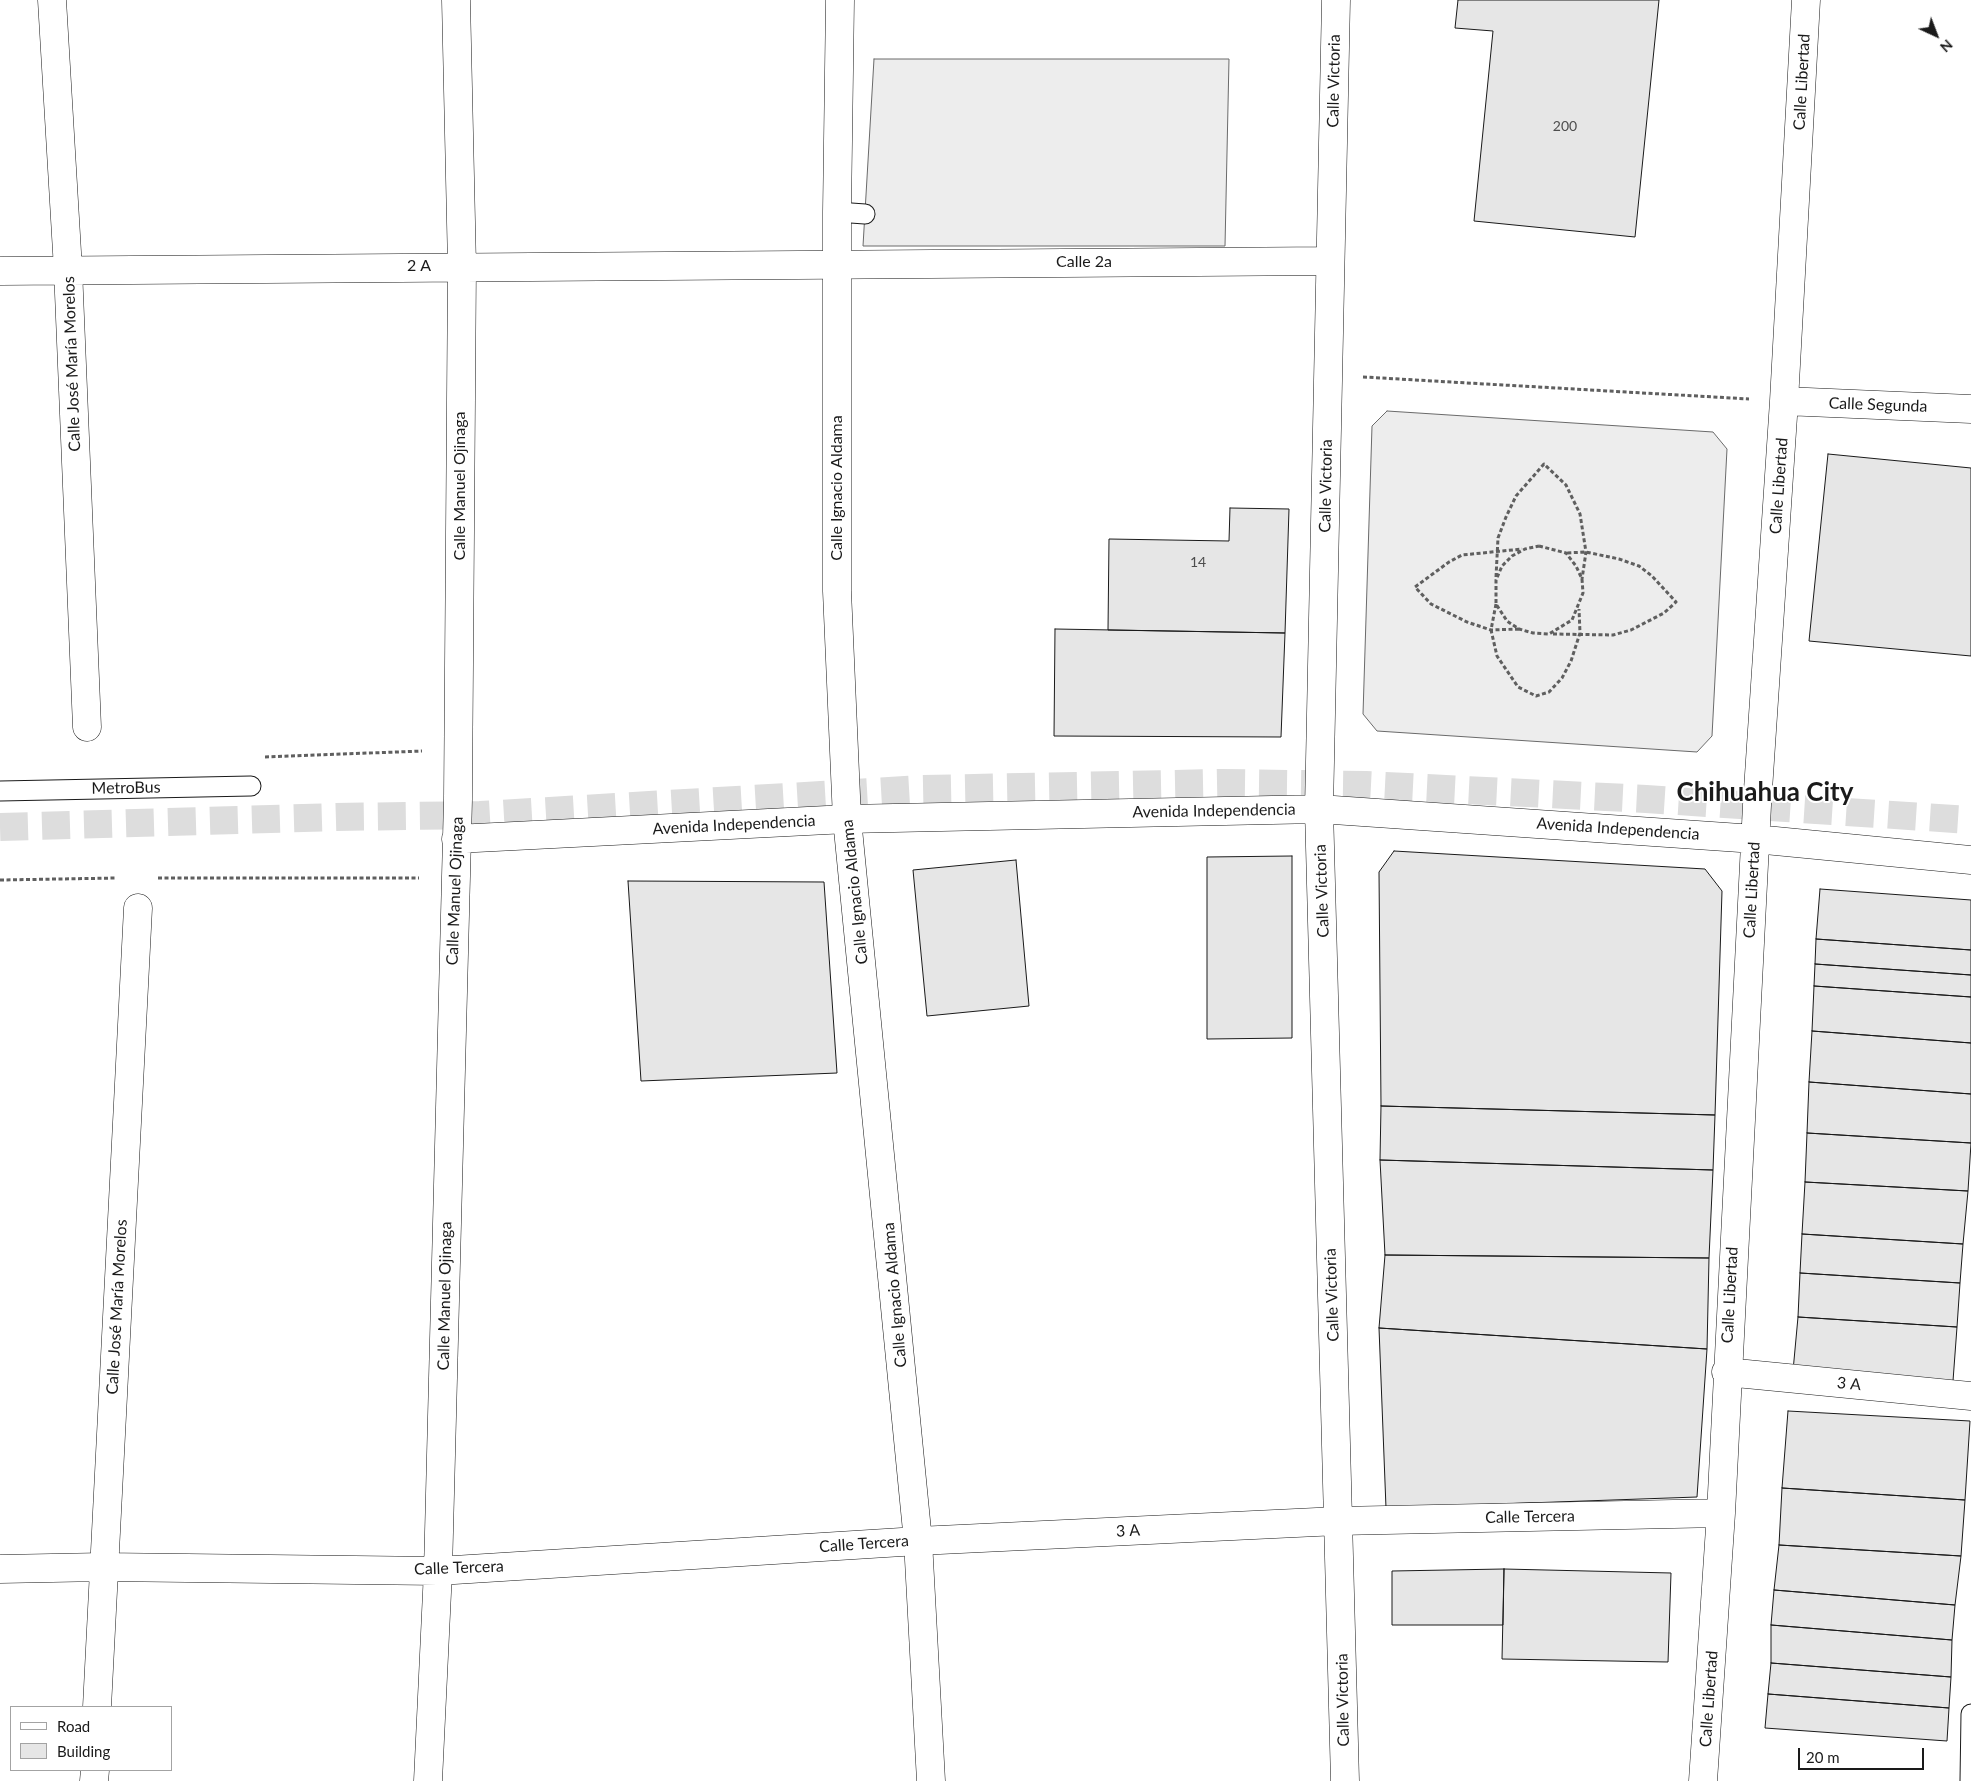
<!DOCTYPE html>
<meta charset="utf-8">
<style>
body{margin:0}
#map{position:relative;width:1971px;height:1781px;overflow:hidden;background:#fff;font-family:Lato,sans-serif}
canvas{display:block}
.legend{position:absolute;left:10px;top:1706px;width:162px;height:65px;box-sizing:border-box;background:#fff;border:1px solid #a3a3a3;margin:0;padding:6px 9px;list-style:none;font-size:15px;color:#1a1a1a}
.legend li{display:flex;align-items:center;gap:10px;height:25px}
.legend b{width:25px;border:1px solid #a3a3a3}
.north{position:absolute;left:1911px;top:10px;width:50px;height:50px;-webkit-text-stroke:4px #fff;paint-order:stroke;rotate:137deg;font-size:14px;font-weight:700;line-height:20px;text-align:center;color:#1a1a1a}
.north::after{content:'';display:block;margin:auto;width:18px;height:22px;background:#1a1a1a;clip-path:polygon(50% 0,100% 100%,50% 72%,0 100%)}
.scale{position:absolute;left:1798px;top:1748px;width:126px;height:22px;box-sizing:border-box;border:2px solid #1a1a1a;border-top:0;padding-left:6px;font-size:15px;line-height:18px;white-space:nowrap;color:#1a1a1a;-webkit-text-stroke:4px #fff;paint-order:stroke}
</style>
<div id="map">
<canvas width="1971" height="1781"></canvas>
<ul class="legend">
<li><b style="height:6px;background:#fff"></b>Road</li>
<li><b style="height:14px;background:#e6e6e6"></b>Building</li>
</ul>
<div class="north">N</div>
<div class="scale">20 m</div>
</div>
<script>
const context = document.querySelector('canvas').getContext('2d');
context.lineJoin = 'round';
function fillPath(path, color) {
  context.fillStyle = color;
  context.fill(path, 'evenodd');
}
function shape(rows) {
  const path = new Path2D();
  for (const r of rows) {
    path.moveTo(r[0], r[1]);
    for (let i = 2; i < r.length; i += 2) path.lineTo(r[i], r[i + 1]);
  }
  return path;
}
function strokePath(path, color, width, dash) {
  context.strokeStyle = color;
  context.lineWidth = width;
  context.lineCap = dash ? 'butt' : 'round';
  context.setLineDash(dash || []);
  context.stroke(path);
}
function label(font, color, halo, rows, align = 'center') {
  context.font = font + ' Lato,sans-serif';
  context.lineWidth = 4;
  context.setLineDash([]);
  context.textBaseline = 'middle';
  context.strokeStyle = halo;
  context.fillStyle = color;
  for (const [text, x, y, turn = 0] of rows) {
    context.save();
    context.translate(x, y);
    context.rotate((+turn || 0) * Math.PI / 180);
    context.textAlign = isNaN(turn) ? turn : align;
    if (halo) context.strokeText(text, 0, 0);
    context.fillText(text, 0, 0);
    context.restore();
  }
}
const built = shape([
 [874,59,1229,59,1225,246,863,246,874,59],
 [1387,411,1713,432,1727,449,1712,736,1697,752,1377,731,1363,714,1372,426,1387,411]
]);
fillPath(built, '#ededed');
strokePath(built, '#6a6a6a', 1);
const building = shape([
 [1458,0,1659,0,1635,237,1474,221,1493,31,1455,28,1458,0],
 [1828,454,1971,468,1971,656,1809,641,1828,454],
 [1230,508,1289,509,1285,633,1108,630,1109,539,1229,541,1230,508],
 [1055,629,1285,633,1281,737,1054,736,1055,629],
 [1394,851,1705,869,1722,891,1715,1115,1381,1106,1379,872,1394,851],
 [1292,856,1292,1038,1207,1039,1207,857,1292,856],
 [1016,860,1029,1006,927,1016,913,870,1016,860],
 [628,881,824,882,837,1073,641,1081,628,881],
 [1820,889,1971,900,1971,950,1816,939,1820,889],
 [1816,939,1971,950,1971,975,1815,964,1816,939],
 [1815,964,1971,975,1971,997,1814,986,1815,964],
 [1814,986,1971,997,1971,1043,1812,1031,1814,986],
 [1812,1031,1971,1043,1971,1094,1809,1082,1812,1031],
 [1809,1082,1971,1094,1971,1143,1807,1133,1809,1082],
 [1381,1106,1715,1115,1713,1170,1380,1160,1381,1106],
 [1807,1133,1971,1143,1968,1191,1805,1182,1807,1133],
 [1380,1160,1713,1170,1709,1258,1385,1255,1380,1160],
 [1805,1182,1968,1191,1963,1244,1802,1234,1805,1182],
 [1802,1234,1963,1244,1960,1283,1800,1273,1802,1234],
 [1385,1255,1709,1258,1707,1349,1379,1328,1385,1255],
 [1800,1273,1960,1283,1957,1327,1798,1317,1800,1273],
 [1798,1317,1957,1327,1953,1381,1793,1371,1798,1317],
 [1379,1328,1707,1349,1697,1497,1386,1508,1379,1328],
 [1788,1411,1970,1421,1965,1500,1782,1488,1788,1411],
 [1782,1488,1965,1500,1961,1556,1779,1545,1782,1488],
 [1779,1545,1961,1556,1955,1605,1774,1590,1779,1545],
 [1504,1569,1503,1625,1392,1625,1392,1571,1504,1569],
 [1504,1569,1671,1573,1668,1662,1502,1659,1504,1569],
 [1774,1590,1955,1605,1952,1640,1771,1625,1774,1590],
 [1771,1625,1952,1640,1951,1677,1771,1663,1771,1625],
 [1771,1663,1951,1677,1949,1708,1768,1694,1771,1663],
 [1768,1694,1949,1708,1947,1741,1765,1728,1768,1694]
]);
fillPath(building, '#e6e6e6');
strokePath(building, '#1a1a1a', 1);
strokePath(shape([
 [0,827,336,817,480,815,923,789,1221,783,1366,785,1646,799,1971,820]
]), '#ddd', 28, [28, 14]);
const lane = shape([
 [837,212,865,214],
 [0,791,251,786],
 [1970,1781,1971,1714]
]);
const street = shape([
 [52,0,68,269,87,727],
 [1336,0,1319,809,1345,1781],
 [0,271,1330,261],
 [1784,401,1971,409],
 [456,839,847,819,1319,809,1755,839,1971,860],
 [1726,1372,1971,1396],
 [0,1569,103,1567,438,1571,918,1541,1338,1521,1721,1513],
 [97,1707,138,908],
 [94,1781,95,1770],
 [428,1781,438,1571,458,799,462,266,456,0],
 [1703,1781,1721,1513,1757,805,1784,401,1806,0]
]);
const secondary = shape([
 [840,0,837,212,837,591,847,819,918,1541,931,1781]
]);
strokePath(lane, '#1a1a1a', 21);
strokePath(street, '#1a1a1a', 29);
strokePath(secondary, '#1a1a1a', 29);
strokePath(shape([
 [1363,377,1749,399],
 [1539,546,1566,553,1576,566,1582,579,1583,593,1572,620,1549,634,1533,633,1519,629,1507,621,1496,604,1496,580,1502,566,1512,556,1525,549,1539,546],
 [1496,577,1498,538,1506,517,1516,496,1544,464,1566,485,1580,514,1586,552,1582,579],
 [1496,604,1491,630,1497,656,1518,687,1536,696,1549,692,1562,678,1571,661,1580,633,1579,609],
 [1519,629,1491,630,1467,622,1431,604,1415,587,1449,562,1462,555,1522,549],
 [1553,634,1613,635,1631,630,1664,613,1676,602,1652,576,1639,566,1619,559,1586,552,1566,553],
 [265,757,422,751],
 [158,878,419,878],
 [0,880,117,878]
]), '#5f5f5f', 3, [4, 2.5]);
strokePath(lane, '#fff', 19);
strokePath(street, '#fff', 28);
strokePath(secondary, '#fff', 28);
label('14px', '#4d4d4d', null, [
 ["200",1565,126],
 ["14",1198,562]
]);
label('16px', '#1a1a1a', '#fff', [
 ["Calle Victoria",1334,81,-89],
 ["Calle Libertad",1802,82,-87],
 ["Calle 2a",1084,262],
 ["2 A",419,266],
 ["Calle José María Morelos",72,364,-92],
 ["Calle Segunda",1878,405,2],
 ["Calle Manuel Ojinaga",460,486,-90],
 ["Calle Victoria",1326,486,-89],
 ["Calle Libertad",1779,486,-86],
 ["Calle Ignacio Aldama",837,488,-90],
 ["MetroBus",126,788,-1],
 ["Avenida Independencia",1214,811,-1],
 ["Avenida Independencia",734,825,-3],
 ["Avenida Independencia",1618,829,4],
 ["Calle Libertad",1752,890,-87],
 ["Calle Manuel Ojinaga",455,891,-88],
 ["Calle Victoria",1322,891,-92],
 ["Calle Ignacio Aldama",855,892,-96],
 ["Calle Ignacio Aldama",895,1295,-95],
 ["Calle Victoria",1332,1295,-92],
 ["Calle Libertad",1730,1295,-87],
 ["Calle Manuel Ojinaga",445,1296,-89],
 ["Calle José María Morelos",117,1307,-87],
 ["3 A",1849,1384,5],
 ["Calle Tercera",1530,1517,-1],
 ["3 A",1128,1531,-3],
 ["Calle Tercera",864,1544,-4],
 ["Calle Tercera",459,1568,-2],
 ["Calle Libertad",1709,1699,-86],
 ["Calle Victoria",1343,1700,-91]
]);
label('bold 26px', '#1a1a1a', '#fff', [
 ["Chihuahua City",1765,793]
]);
</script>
